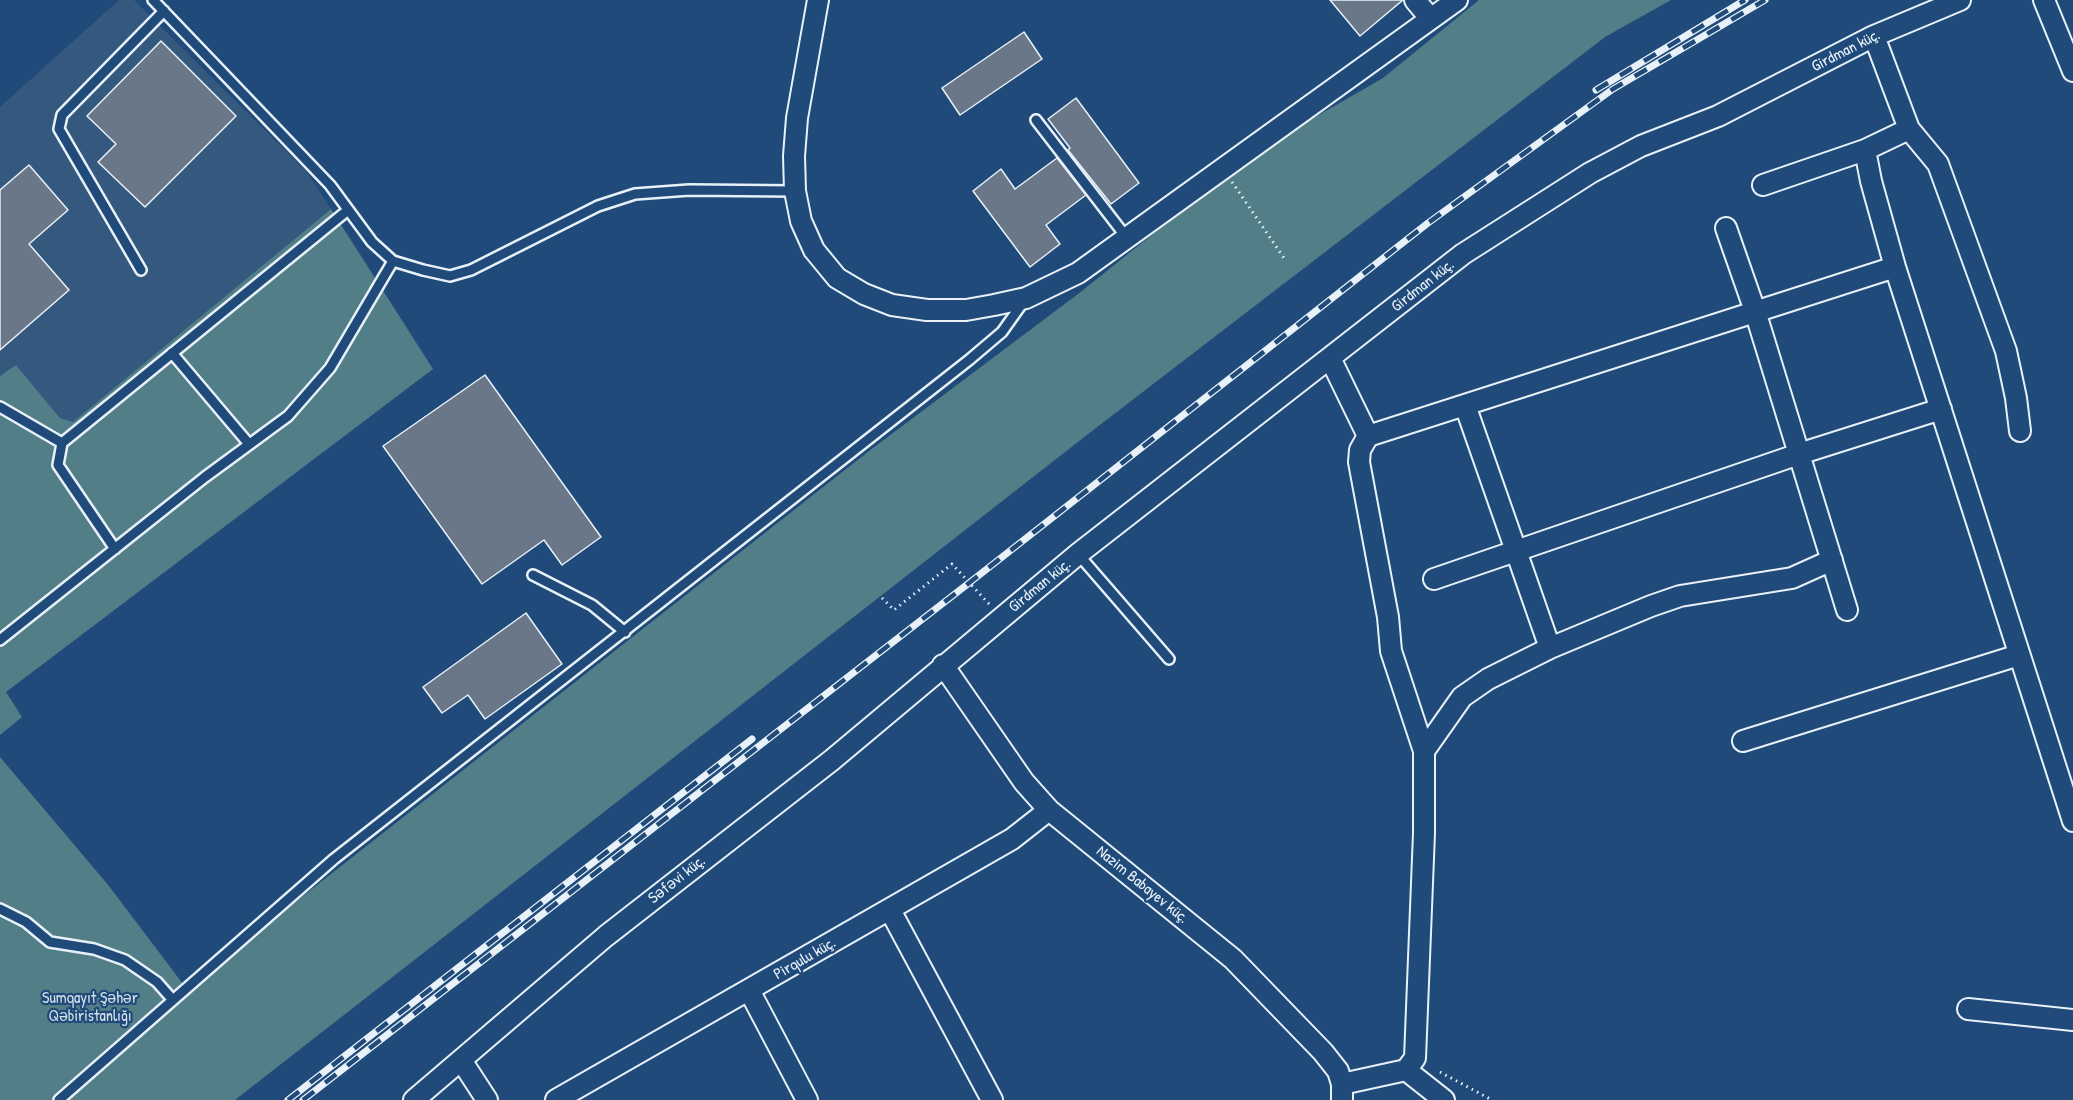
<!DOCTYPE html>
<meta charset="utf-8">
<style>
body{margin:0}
canvas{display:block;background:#1f4a7a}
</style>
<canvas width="2073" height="1100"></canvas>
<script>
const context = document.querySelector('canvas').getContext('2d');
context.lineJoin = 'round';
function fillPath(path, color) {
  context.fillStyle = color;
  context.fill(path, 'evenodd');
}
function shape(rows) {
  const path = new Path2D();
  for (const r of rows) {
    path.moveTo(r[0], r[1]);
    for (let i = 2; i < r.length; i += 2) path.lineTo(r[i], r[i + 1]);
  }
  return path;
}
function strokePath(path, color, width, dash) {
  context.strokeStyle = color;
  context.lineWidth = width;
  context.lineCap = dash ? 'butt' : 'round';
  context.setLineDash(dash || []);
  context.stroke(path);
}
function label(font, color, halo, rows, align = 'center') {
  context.font = font + ' "Patrick Hand",sans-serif';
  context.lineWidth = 4.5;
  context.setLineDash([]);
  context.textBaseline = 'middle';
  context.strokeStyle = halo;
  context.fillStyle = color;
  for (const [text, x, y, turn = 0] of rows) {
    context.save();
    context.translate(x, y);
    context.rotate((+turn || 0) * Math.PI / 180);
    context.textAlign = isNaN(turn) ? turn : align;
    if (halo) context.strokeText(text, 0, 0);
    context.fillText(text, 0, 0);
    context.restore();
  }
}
fillPath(shape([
 [119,0,134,0,306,171,331,209,73,422,60,418,16,365,0,376,0,107]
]), '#35587e');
fillPath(shape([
 [1479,0,1671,0,1605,37,1092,431,235,1100,0,1100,0,757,109,886,186,988,869,451,1078,294,1258,150,1383,78],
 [331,209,433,369,6,692,22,717,0,735,0,376,16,365,60,418,73,422]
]), '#527e87');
const building = shape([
 [1330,0,1403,0,1360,36,1330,0],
 [1024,32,1042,59,960,115,942,88,1024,32],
 [161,41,236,116,145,207,98,162,116,144,87,116,161,41],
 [1076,98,1139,183,1111,204,1068,150,1070,148,1048,119,1076,98],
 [1057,158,1086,195,1046,225,1060,244,1030,267,973,191,1001,169,1015,189,1057,158],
 [29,165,68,210,29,244,69,290,0,350,0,190,29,165],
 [485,375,601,537,562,565,544,540,482,584,383,446,485,375],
 [526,613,562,664,485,719,468,695,442,713,423,687,526,613]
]);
fillPath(building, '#697788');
strokePath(building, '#e8f1f8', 1.5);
const lane = shape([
 [153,0,330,185,372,242,393,261,423,270,450,276,471,270,598,206,635,194,689,190,795,191],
 [1036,120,1127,238],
 [141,270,59,129,62,115,164,11],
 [172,353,249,444],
 [0,407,62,443],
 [115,549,58,465,62,443,348,210],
 [1078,554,1169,659],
 [533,575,592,605,625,632],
 [0,640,205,477,288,416,330,368,393,261],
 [0,909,26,922,50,942,94,949,125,960,157,982,172,999],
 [59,1100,334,859,969,360,1002,332,1024,301]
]);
const street = shape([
 [818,0,797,118,794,156,795,191,801,221,814,250,837,278,864,294,892,305,927,310,966,310,994,305,1026,298,1078,273,1457,0],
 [1415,0,1430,18],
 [2044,0,2073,71],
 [1874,36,1909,129,1865,150,1871,181,1895,267,2073,821],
 [1909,129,1938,164,2006,351,2016,398,2020,431],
 [1763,185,1865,150],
 [1726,228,1755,311,1847,610],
 [1330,358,1368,436],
 [1465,405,1550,648],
 [1434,579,1799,454,1941,409],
 [943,665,1024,782,1049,810,1233,959,1323,1052,1338,1071,1342,1084,1342,1100],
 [1743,741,2019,655],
 [1424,751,1462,697,1488,679,1550,648,1651,606,1680,596,1792,578,1832,560],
 [890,910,992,1100],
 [750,992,807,1100],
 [1968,1009,2073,1020],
 [461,1060,487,1100],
 [1406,1070,1444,1100],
 [1342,1084,1406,1070,1415,1058,1424,833,1424,751,1391,651,1388,617,1359,462,1360,450,1368,436,1895,267],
 [414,1100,606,936,832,760,1078,554,1463,254,1590,173,1641,146,1718,116,1874,36,1960,0],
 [556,1100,1012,839,1049,810]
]);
strokePath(lane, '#e8f1f8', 14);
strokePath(street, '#e8f1f8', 24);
strokePath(shape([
 [1232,182,1286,261],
 [882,598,894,610,952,564,990,605],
 [1440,1072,1492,1100]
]), '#e8f1f8', 3, [1.5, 4.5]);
strokePath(lane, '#1f4a7a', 9);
strokePath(street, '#1f4a7a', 20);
const rail = shape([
 [1596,90,1745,0],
 [288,1100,752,739],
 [303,1100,969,583,1428,223,1613,89,1765,0]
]);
strokePath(rail, '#e8f1f8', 7);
strokePath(rail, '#1f4a7a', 4.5, [14]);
label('16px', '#e8f1f8', '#1f4a7a', [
 ["Girdman küç.",1846,51,-27],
 ["Girdman küç.",1423,286,-38],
 ["Girdman küç.",1040,586,-39],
 ["Səfəvi küç.",677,880,-38],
 ["Nazim Babayev küç.",1142,885,39],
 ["Pirqulu küç.",805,959,-30]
]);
label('16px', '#d2e0e7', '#1f4a7a', [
 ["Sumqayıt Şəhər",90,999],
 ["Qəbiristanlığı",90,1017]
]);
</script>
